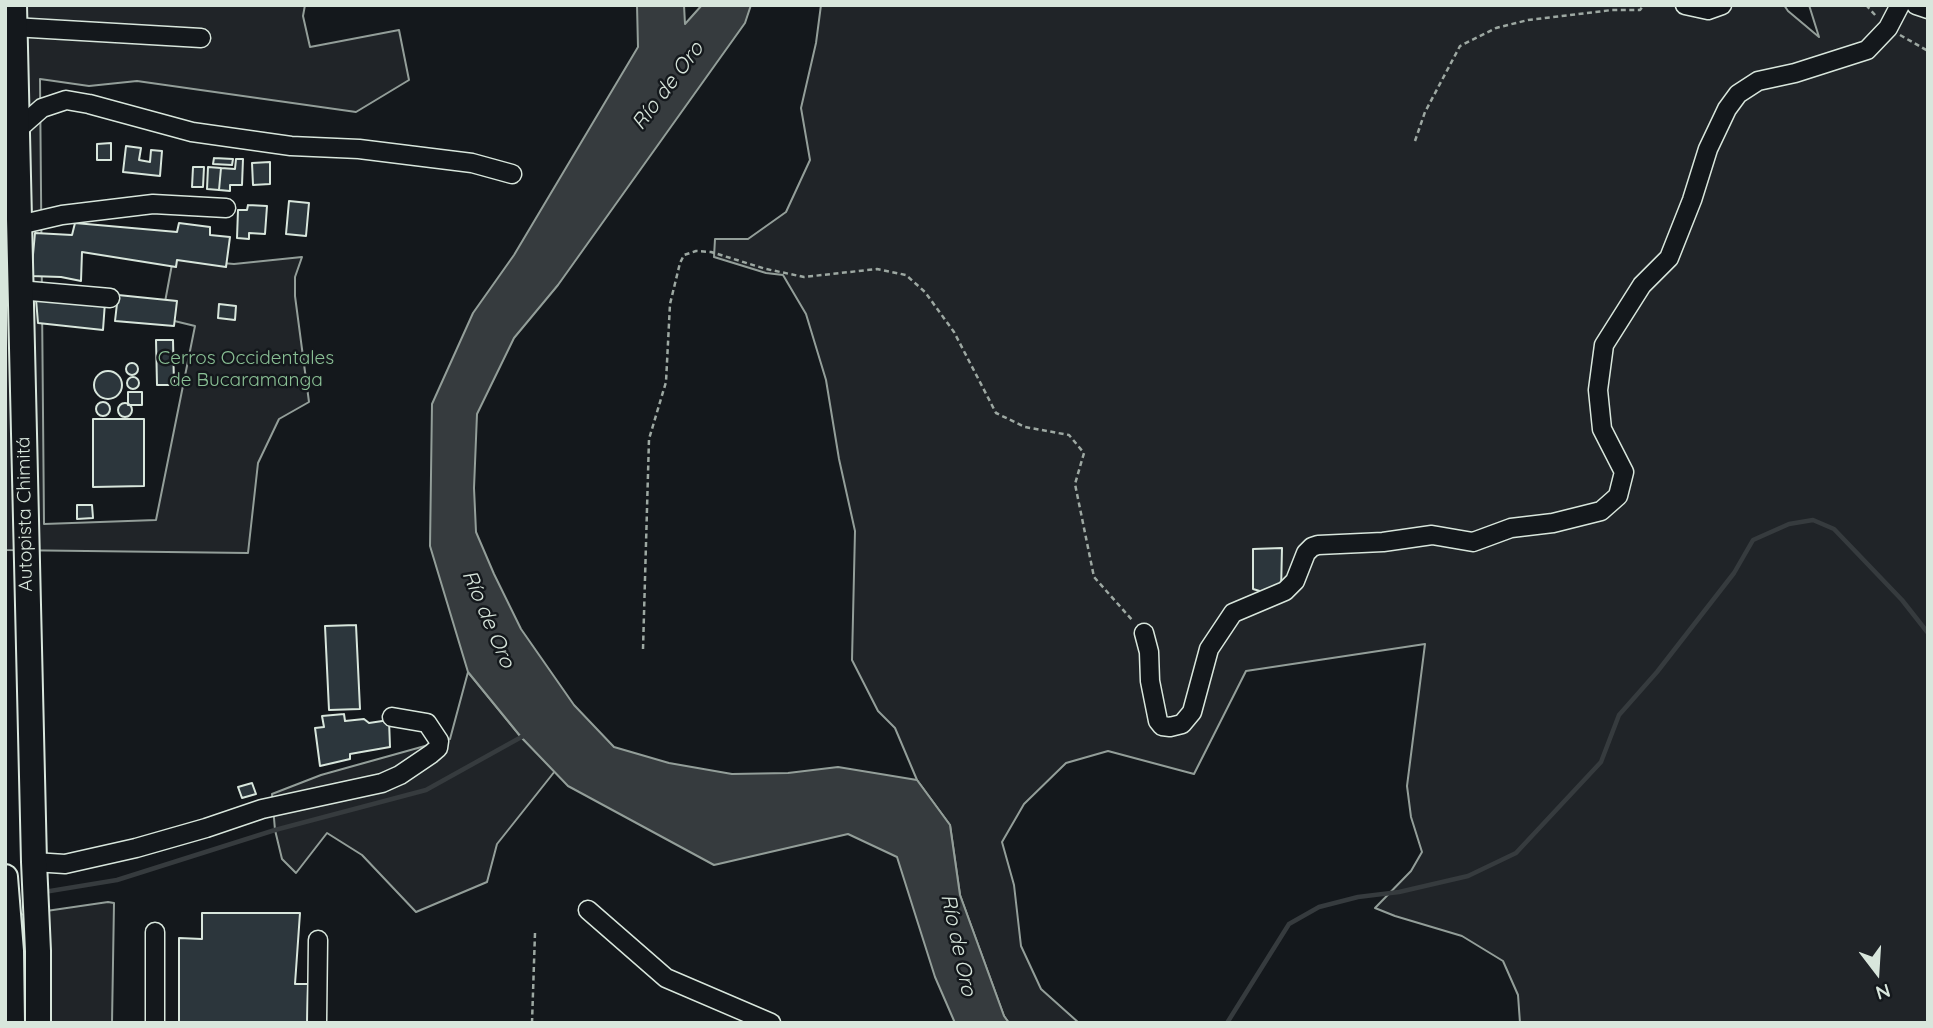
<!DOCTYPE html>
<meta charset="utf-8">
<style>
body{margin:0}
#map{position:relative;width:1933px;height:1028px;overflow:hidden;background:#14181c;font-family:Quicksand,sans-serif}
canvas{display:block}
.frame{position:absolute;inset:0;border:7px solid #d8e6dc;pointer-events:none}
.north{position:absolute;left:1842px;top:937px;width:70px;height:70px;-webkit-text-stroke:5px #14181c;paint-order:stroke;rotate:163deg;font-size:19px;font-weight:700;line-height:28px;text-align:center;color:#d8e6dc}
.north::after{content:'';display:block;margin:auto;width:24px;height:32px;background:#d8e6dc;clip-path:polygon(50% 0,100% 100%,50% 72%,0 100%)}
</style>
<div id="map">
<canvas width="1933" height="1028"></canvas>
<div class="frame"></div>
<div class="north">N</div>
</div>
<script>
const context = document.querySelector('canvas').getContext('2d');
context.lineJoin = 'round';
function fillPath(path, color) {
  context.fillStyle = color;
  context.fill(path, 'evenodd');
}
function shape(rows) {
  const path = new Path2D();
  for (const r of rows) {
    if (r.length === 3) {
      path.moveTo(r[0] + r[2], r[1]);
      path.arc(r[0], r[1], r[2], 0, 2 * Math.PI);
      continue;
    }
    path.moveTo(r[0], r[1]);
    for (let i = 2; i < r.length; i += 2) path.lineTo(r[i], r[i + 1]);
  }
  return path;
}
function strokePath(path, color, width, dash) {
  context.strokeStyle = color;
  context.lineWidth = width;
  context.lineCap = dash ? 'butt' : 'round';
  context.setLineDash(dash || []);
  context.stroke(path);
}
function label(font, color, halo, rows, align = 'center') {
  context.font = font + ' Quicksand,sans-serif';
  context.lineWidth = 5;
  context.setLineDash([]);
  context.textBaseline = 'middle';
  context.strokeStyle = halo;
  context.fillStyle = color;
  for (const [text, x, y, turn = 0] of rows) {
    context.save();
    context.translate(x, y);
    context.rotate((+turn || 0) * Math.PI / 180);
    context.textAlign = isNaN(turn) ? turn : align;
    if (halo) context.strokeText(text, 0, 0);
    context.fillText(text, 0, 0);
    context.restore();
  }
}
const green = shape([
 [5,5,305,5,303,16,310,47,399,30,409,80,356,112,137,81,89,86,40,79,44,524,156,520,195,326,162,318,173,259,234,264,302,257,295,277,295,296,309,402,279,419,258,463,248,553,5,550,5,5],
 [821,5,1784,5,1788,11,1819,37,1809,5,1928,5,1928,1023,1520,1023,1518,995,1503,961,1462,936,1395,916,1375,908,1411,871,1422,852,1411,817,1407,786,1425,644,1246,671,1194,774,1108,751,1066,763,1024,804,1002,842,1014,885,1021,946,1041,989,1079,1023,1009,1023,1004,1016,960,895,950,825,917,780,895,728,878,711,852,660,855,531,839,459,826,380,806,314,783,275,766,273,714,257,715,239,748,239,786,212,810,160,801,108,816,43,821,5],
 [468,672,521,737,555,771,497,844,487,882,416,912,362,855,327,833,296,873,282,859,275,830,272,794,321,775,450,739,468,672],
 [108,902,114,903,112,1023,5,1023,5,917,108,902]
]);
fillPath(green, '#202428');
strokePath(green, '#939e99', 2);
const water = shape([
 [637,5,684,5,685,24,702,5,751,5,745,23,558,285,514,338,477,414,474,488,476,532,494,574,521,629,574,705,614,747,669,763,732,774,788,773,838,767,917,780,950,825,960,895,1004,1016,1009,1023,955,1023,935,977,897,857,848,834,714,865,568,786,521,737,468,672,430,546,432,404,473,313,514,255,638,47,637,5]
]);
fillPath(water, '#363b3e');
strokePath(water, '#939e99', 2);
strokePath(shape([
 [44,892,117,880,275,830,426,790,525,735],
 [1227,1023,1289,924,1319,907,1358,897,1399,892,1468,876,1516,853,1601,762,1619,715,1657,672,1734,573,1753,540,1789,524,1813,520,1834,529,1902,600,1928,633]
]), '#363b3e', 4.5);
const building = shape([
 [111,143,111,160,97,160,97,144,111,143],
 [126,146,141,148,139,160,150,162,151,150,162,151,160,176,123,172,126,146],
 [214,158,233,159,232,165,213,164,214,158],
 [236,159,243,159,242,185,230,185,230,191,219,190,221,168,235,169,236,159],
 [270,162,270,184,253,185,252,163,270,162],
 [193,167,204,167,203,187,192,187,193,167],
 [208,167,221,168,219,190,207,189,208,167],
 [289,201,309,203,306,236,286,234,289,201],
 [248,205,267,206,265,234,249,233,249,239,237,238,238,210,247,210,248,205],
 [75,223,177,232,179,223,210,227,210,235,230,237,226,267,177,260,176,267,82,252,81,281,61,277,31,276,35,233,72,235,75,223],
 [118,295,177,301,174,326,115,321,118,295],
 [36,299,105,302,103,330,38,323,36,299],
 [219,304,236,306,235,320,218,318,219,304],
 [156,340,173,340,174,385,157,385,156,340],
 [132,369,6],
 [108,385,14],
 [133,383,6],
 [128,392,142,392,142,405,128,405,128,392],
 [103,409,7],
 [125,410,7],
 [93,419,144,419,144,486,93,487,93,419],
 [77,505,92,505,93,518,77,519,77,505],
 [1282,548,1281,592,1263,592,1253,589,1253,549,1282,548],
 [356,625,360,709,329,710,325,626,356,625],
 [344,714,345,721,364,719,369,723,389,720,390,747,350,754,350,759,320,766,315,728,324,727,322,716,344,714],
 [252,783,256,794,242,798,238,787,252,783],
 [202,913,300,913,295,984,308,984,307,1023,179,1023,179,938,202,939,202,913]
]);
fillPath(building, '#2c363c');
strokePath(building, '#d8e6dc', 2);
const minor = shape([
 [1685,5,1708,10,1722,5],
 [1916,5,1928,9],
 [13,27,201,38],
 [16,131,42,108,66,100,89,104,192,132,291,146,359,149,472,163,512,174],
 [19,225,62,215,153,204,226,208],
 [19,290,110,298],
 [1144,633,1149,652,1150,681,1158,721,1162,726,1170,727,1182,724,1192,712,1209,649,1233,613,1285,591,1295,581,1306,553,1312,547,1318,545,1383,542,1432,535,1473,542,1511,528,1553,523,1601,511,1618,496,1624,472,1602,429,1598,390,1604,345,1642,285,1669,258,1692,200,1708,149,1727,109,1738,94,1758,81,1795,73,1867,50,1888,28,1900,5],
 [34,862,65,864,136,848,206,828,262,809,382,783,400,775,431,754,438,748,439,741,427,723,392,717],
 [588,910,666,978,771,1023],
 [155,1023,155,932],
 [317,1023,318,940]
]);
const highway = shape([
 [14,5,34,862,38,951,38,1023],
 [5,877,11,951,12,1023]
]);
strokePath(minor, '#d8e6dc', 21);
strokePath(highway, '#d8e6dc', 28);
strokePath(shape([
 [1866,5,1876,16],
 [1900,35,1928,51],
 [1415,141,1425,112,1460,46,1496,28,1528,20,1612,10,1640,10,1644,5],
 [643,649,649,439,666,382,670,304,680,263,684,255,696,251,711,252,766,269,804,277,877,269,906,275,925,292,954,332,996,413,1025,427,1069,435,1084,453,1075,484,1094,577,1133,621],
 [532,1023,535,933]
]), '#9da8a2', 2.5, [5, 3.5]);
strokePath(minor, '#14181c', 18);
strokePath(highway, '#14181c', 24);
label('19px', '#8ac095', '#14181c', [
 ["Cerros Occidentales",246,358],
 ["de Bucaramanga",246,380]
]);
label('19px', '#d8e6dc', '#14181c', [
 ["Autopista Chimitá",25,514,-91]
]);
label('italic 21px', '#d8e6dc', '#14181c', [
 ["Río de Oro",668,86,-53],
 ["Río de Oro",488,619,67],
 ["Río de Oro",958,945,78]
]);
</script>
